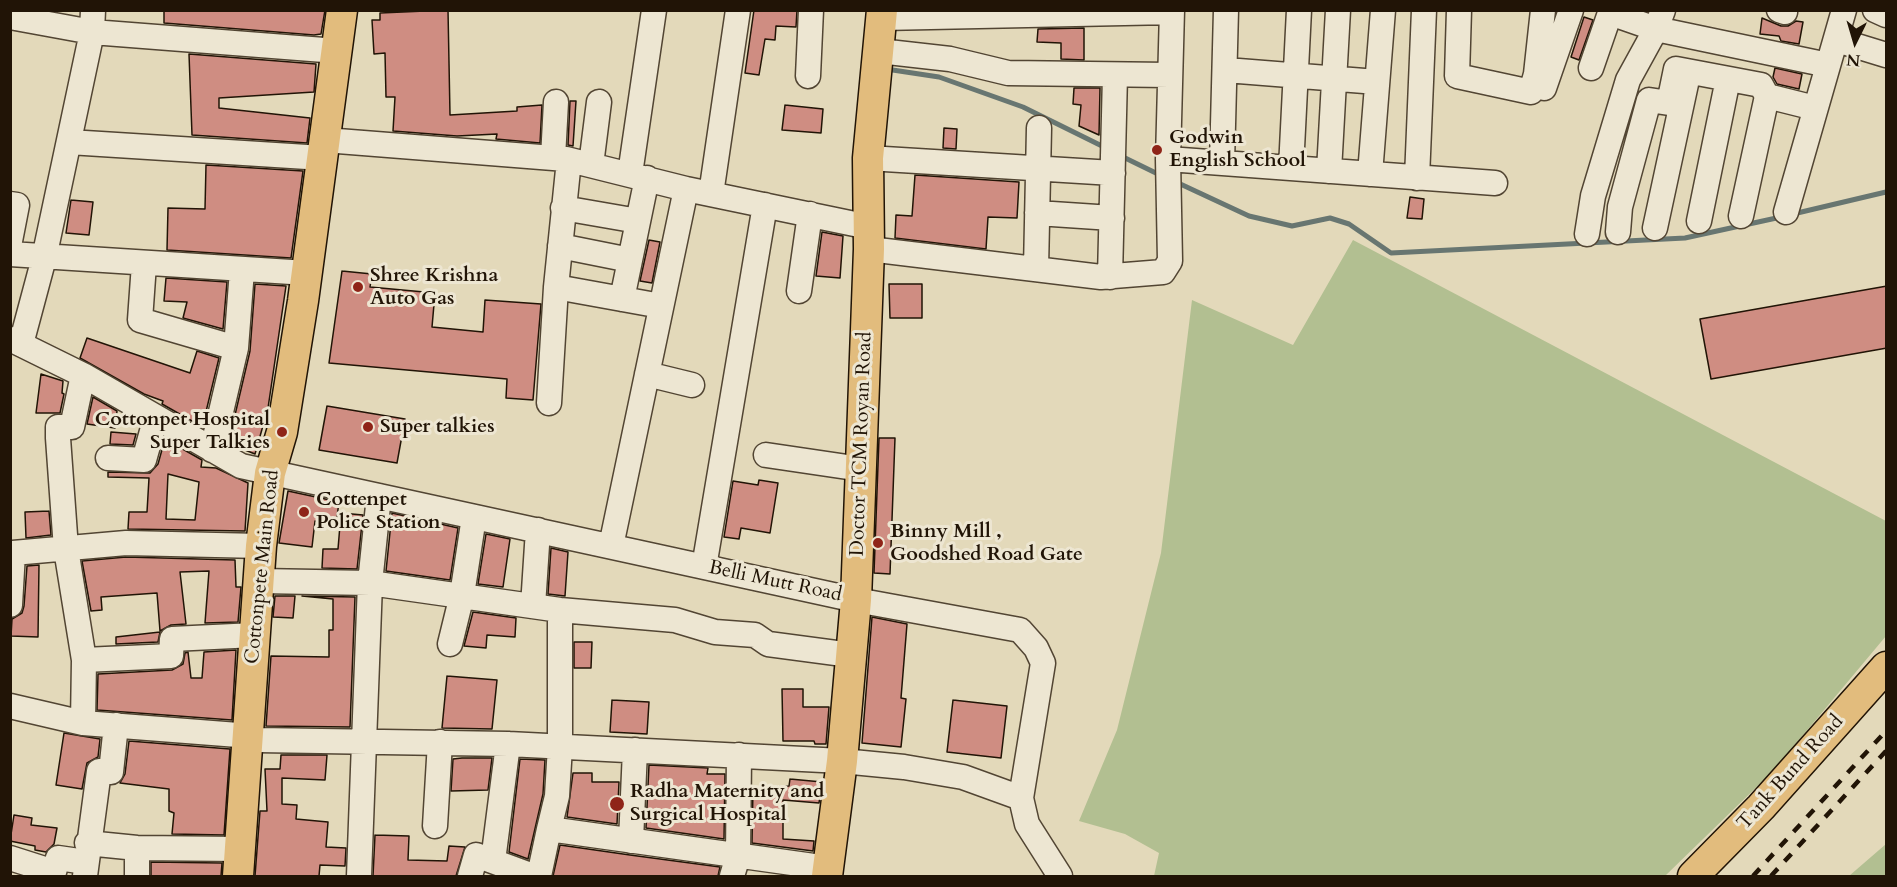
<!DOCTYPE html>
<style>
body{margin:0}
#map{position:relative;width:1897px;height:887px;overflow:hidden;background:#e3d9ba;font-family:Cardo,serif}
canvas{display:block}
.frame{position:absolute;inset:0;border:12px solid #211406;pointer-events:none}
.north{position:absolute;left:1825px;top:12px;width:60px;height:60px;-webkit-text-stroke:4px #ede6d2;paint-order:stroke;rotate:185deg;font-size:16px;font-weight:700;line-height:24px;text-align:center;color:#211406}
.north::after{content:'';display:block;margin:auto;width:21px;height:27px;background:#211406;clip-path:polygon(50% 0,100% 100%,50% 72%,0 100%)}
</style>
<div id="map">
<canvas width="1897" height="887"></canvas>
<div class="frame"></div>
<div class="north">N</div>
</div>
<script>
const context = document.querySelector('canvas').getContext('2d');
context.lineJoin = 'round';
function fillPath(path, color) {
  context.fillStyle = color;
  context.fill(path, 'evenodd');
}
function shape(rows) {
  const path = new Path2D();
  for (const r of rows) {
    path.moveTo(r[0], r[1]);
    for (let i = 2; i < r.length; i += 2) path.lineTo(r[i], r[i + 1]);
  }
  return path;
}
function strokePath(path, color, width, dash) {
  context.strokeStyle = color;
  context.lineWidth = width;
  context.lineCap = dash ? 'butt' : 'round';
  context.setLineDash(dash || []);
  context.stroke(path);
}
function label(font, color, halo, rows, align = 'center') {
  context.font = font + ' Cardo,serif';
  context.lineWidth = 6;
  context.setLineDash([]);
  context.textBaseline = 'middle';
  context.strokeStyle = halo;
  context.fillStyle = color;
  for (const [text, x, y, turn = 0] of rows) {
    context.save();
    context.translate(x, y);
    context.rotate((+turn || 0) * Math.PI / 180);
    context.textAlign = isNaN(turn) ? turn : align;
    if (halo) context.strokeText(text, 0, 0);
    context.fillText(text, 0, 0);
    context.restore();
  }
}
fillPath(shape([
 [1353,240,1886,521,1886,636,1773,771,1665,876,1154,876,1159,853,1125,834,1079,821,1117,730,1161,553,1192,300,1293,345],
 [1886,844,1886,876,1849,876]
]), '#b2bf91');
strokePath(shape([
 [886,69,939,77,1023,107,1106,148],
 [1119,155,1162,176],
 [1176,182,1249,216,1292,226,1330,218,1349,224,1391,253,1685,238,1781,217],
 [1793,214,1886,192]
]), '#687671', 5);
const building = shape([
 [164,10,325,10,321,34,314,35,164,23,164,10],
 [448,10,450,115,517,111,517,107,542,105,540,143,496,139,497,134,457,136,393,131,395,97,386,97,385,53,374,54,372,20,380,20,380,13,448,10],
 [754,10,797,10,796,27,776,26,775,40,765,39,759,75,745,73,754,10],
 [1584,17,1593,20,1579,60,1571,57,1584,17],
 [1762,18,1781,26,1788,26,1796,21,1803,22,1799,44,1781,41,1779,36,1760,34,1762,18],
 [1084,28,1084,60,1061,59,1061,43,1037,42,1038,29,1084,28],
 [189,54,316,64,314,92,219,98,219,108,310,118,307,143,192,135,189,54],
 [1775,68,1802,74,1799,89,1777,84,1773,77,1775,68],
 [1074,88,1100,88,1099,135,1079,126,1081,105,1073,104,1074,88],
 [570,101,576,101,573,146,568,145,570,101],
 [785,105,823,109,821,133,782,130,785,105],
 [944,128,957,129,956,149,943,148,944,128],
 [206,165,303,171,291,258,167,250,168,208,205,209,206,165],
 [915,175,1019,182,1017,218,988,217,986,249,895,238,896,215,912,216,915,175],
 [1410,197,1424,199,1422,219,1407,218,1410,197],
 [71,200,93,202,89,235,66,233,71,200],
 [822,232,843,236,840,278,816,276,822,232],
 [649,240,660,242,652,283,640,281,649,240],
 [342,271,372,274,370,287,435,293,432,327,483,332,485,300,541,304,533,400,506,398,507,379,329,363,342,271],
 [166,278,227,282,223,329,183,318,187,302,164,301,166,278],
 [255,284,286,286,268,408,255,454,235,446,237,434,231,432,250,351,255,284],
 [889,284,922,284,922,318,890,318,889,284],
 [1887,286,1887,348,1711,379,1700,319,1887,286],
 [87,338,190,373,197,351,219,358,203,424,192,421,162,404,163,401,144,394,80,358,87,338],
 [41,374,63,381,62,393,64,394,60,413,36,413,41,374],
 [93,397,117,411,115,428,87,424,93,397],
 [327,406,405,419,397,463,319,450,327,406],
 [111,432,136,434,133,445,110,444,111,432],
 [879,438,895,438,890,574,874,573,879,438],
 [165,439,202,460,201,467,216,468,248,483,245,531,128,529,129,512,147,512,149,478,108,477,108,472,150,473,158,464,165,439],
 [168,474,199,482,195,520,166,519,168,474],
 [759,480,778,483,770,533,741,528,739,539,724,537,733,481,758,485,759,480],
 [288,491,339,502,336,524,315,521,312,547,279,543,288,491],
 [49,511,51,535,26,538,25,512,49,511],
 [341,513,363,515,357,569,322,568,323,549,338,549,341,513],
 [392,513,458,528,450,580,386,571,392,513],
 [486,534,510,539,503,587,478,584,486,534],
 [551,548,568,552,565,596,548,594,551,548],
 [126,557,235,560,236,587,241,587,238,622,205,623,209,571,180,572,186,624,171,625,160,631,157,593,101,597,102,610,91,611,82,561,126,557],
 [39,565,38,637,11,636,12,619,22,613,24,606,27,566,39,565],
 [275,596,295,596,293,618,273,617,275,596],
 [302,596,355,597,350,727,266,726,271,656,329,657,329,630,333,630,333,599,302,596],
 [473,612,516,618,515,637,487,635,486,648,464,646,473,612],
 [872,617,907,624,901,698,906,699,901,747,862,743,872,617],
 [160,632,158,642,116,644,116,637,160,632],
 [574,642,592,642,591,668,574,668,574,642],
 [236,650,232,720,97,710,98,674,172,670,183,664,185,653,188,652,191,678,202,678,204,652,236,650],
 [447,676,497,680,492,729,442,728,447,676],
 [782,689,803,689,803,707,829,707,826,744,815,744,814,741,783,741,782,689],
 [612,700,649,702,647,734,610,732,612,700],
 [953,700,1007,706,1001,758,947,752,953,700],
 [64,733,100,739,98,757,87,763,82,789,56,785,64,733],
 [129,741,230,749,224,835,172,834,174,813,169,811,169,789,120,783,125,774,129,741],
 [281,755,327,755,325,780,282,778,282,804,297,805,296,819,328,822,326,847,346,848,345,866,320,865,319,876,255,876,260,811,267,811,265,769,280,769,281,755],
 [462,758,492,758,488,790,451,791,453,759,462,758],
 [520,759,545,760,543,794,528,859,509,852,520,759],
 [649,765,708,768,707,774,725,774,724,839,646,828,649,765],
 [573,773,592,773,592,782,619,782,617,824,567,817,573,773],
 [790,779,822,782,819,803,783,800,783,839,814,841,813,851,752,843,753,787,789,786,790,779],
 [14,815,32,818,31,825,57,828,54,844,46,852,35,850,35,846,10,841,14,815],
 [375,835,409,836,408,860,447,861,449,846,465,847,456,876,373,876,375,835],
 [560,845,630,855,720,867,718,876,553,876,560,845],
 [151,862,222,863,221,876,151,876,151,862]
]);
fillPath(building, '#cf8d82');
strokePath(building, '#211406', 1.5);
const minor = shape([
 [1459,10,1457,76,1531,92,1536,74,1543,10],
 [1779,10,1785,12],
 [1875,10,1886,15],
 [10,17,92,32,337,51],
 [882,18,1172,12],
 [1837,40,1886,55],
 [879,51,950,59,1008,73,1169,75],
 [1591,68,1610,13,1656,29,1828,65],
 [1226,70,1377,82],
 [808,76,811,10],
 [1544,88,1571,10],
 [1767,96,1815,108],
 [325,140,566,159,686,189,869,227],
 [69,142,323,158],
 [553,158,556,102],
 [868,158,1113,173],
 [1168,159,1495,183],
 [1222,163,1226,10],
 [591,165,599,102],
 [1291,168,1299,10],
 [1329,171,1338,10],
 [630,174,654,10],
 [1370,174,1383,10],
 [1417,178,1424,10],
 [711,194,738,10],
 [10,204,17,205,10,241],
 [563,208,638,221],
 [1786,212,1844,10],
 [1037,213,1112,218],
 [1699,221,1728,79],
 [1655,228,1686,84],
 [1618,232,1620,207,1649,100,1669,103,1676,69,1761,85,1767,96,1741,216],
 [1587,234,1593,196,1628,80,1656,29,1663,10],
 [560,246,630,260],
 [869,249,1101,277,1163,272,1170,261,1168,159,1172,10],
 [10,254,307,273],
 [144,264,140,320,236,348],
 [1036,269,1039,128],
 [1110,277,1115,75],
 [556,287,661,306],
 [799,291,810,214],
 [622,299,647,178],
 [10,339,83,375,241,466,856,600,1020,630,1036,648,1043,663,1021,798,1027,824,1060,876],
 [21,344,44,258,92,32,93,10],
 [647,374,692,385],
 [549,403,556,287,569,160],
 [212,450,236,348,242,270],
 [766,455,861,469],
 [108,458,144,460,156,417],
 [611,546,686,189],
 [704,567,765,205],
 [260,581,370,583,560,610,675,620,715,632,755,635,768,644,851,655],
 [10,605,13,553,126,543,261,546],
 [533,606,538,530],
 [560,610,560,746,557,796,549,829,828,868],
 [450,644,462,595,474,517],
 [84,660,171,656,172,639,255,635],
 [10,706,83,723,238,735,258,740,508,744,842,761,904,767,963,777,1021,798],
 [83,723,84,660,66,549,58,438,58,427,72,427,83,375],
 [435,826,440,742],
 [631,841,635,750],
 [87,843,137,848,240,849],
 [137,848,137,876],
 [10,858,54,872,58,858,86,862],
 [493,861,508,744],
 [85,876,99,771,111,772,116,725],
 [359,876,370,583,379,496],
 [470,876,476,855,533,876],
 [539,876,549,829],
 [732,876,738,856,739,755]
]);
const major = shape([
 [238,876,261,546,270,473,282,432,303,301,342,10],
 [827,876,842,761,856,600,869,249,868,158,882,10],
 [1693,876,1761,807,1886,667]
]);
strokePath(minor, '#524533', 27);
strokePath(major, '#211406', 33);
strokePath(minor, '#ede6d2', 24);
strokePath(major, '#e2bc7d', 30);
strokePath(shape([
 [1753,876,1886,731],
 [1771,876,1886,751]
]), '#211406', 4.5, [10, 10]);
for (const [x, y, r, color] of [
 [1157,150,6,"#8f2418"],
 [358,287,6,"#8f2418"],
 [368,427,6,"#8f2418"],
 [282,432,6,"#8f2418"],
 [304,512,6,"#8f2418"],
 [878,543,6,"#8f2418"],
 [617,804,8,"#8f2418"]
]) {
  const dot = new Path2D();
  dot.arc(x, y, r, 0, 2 * Math.PI);
  context.fillStyle = color;
  context.fill(dot);
  strokePath(dot, '#ede6d2', 2);
}
label('bold 20px', '#211406', '#ede6d2', [
 ["Godwin",1169,138],
 ["English School",1169,161],
 ["Shree Krishna",370,276],
 ["Auto Gas",370,299],
 ["Cottonpet Hospital",270,420,"right"],
 ["Super Talkies",270,443,"right"],
 ["Super talkies",380,427],
 ["Cottenpet",316,500],
 ["Police Station",316,523],
 ["Binny Mill ,",890,532],
 ["Goodshed Road Gate",890,555],
 ["Radha Maternity and",630,792],
 ["Surgical Hospital",630,815]
], 'left');
label('20px', '#211406', '#ede6d2', [
 ["Doctor TCM Royan Road",862,444,-88],
 ["Cottonpete Main Road",263,567,-84],
 ["Belli Mutt Road",775,582,12],
 ["Tank Bund Road",1791,773,-48]
]);
</script>
